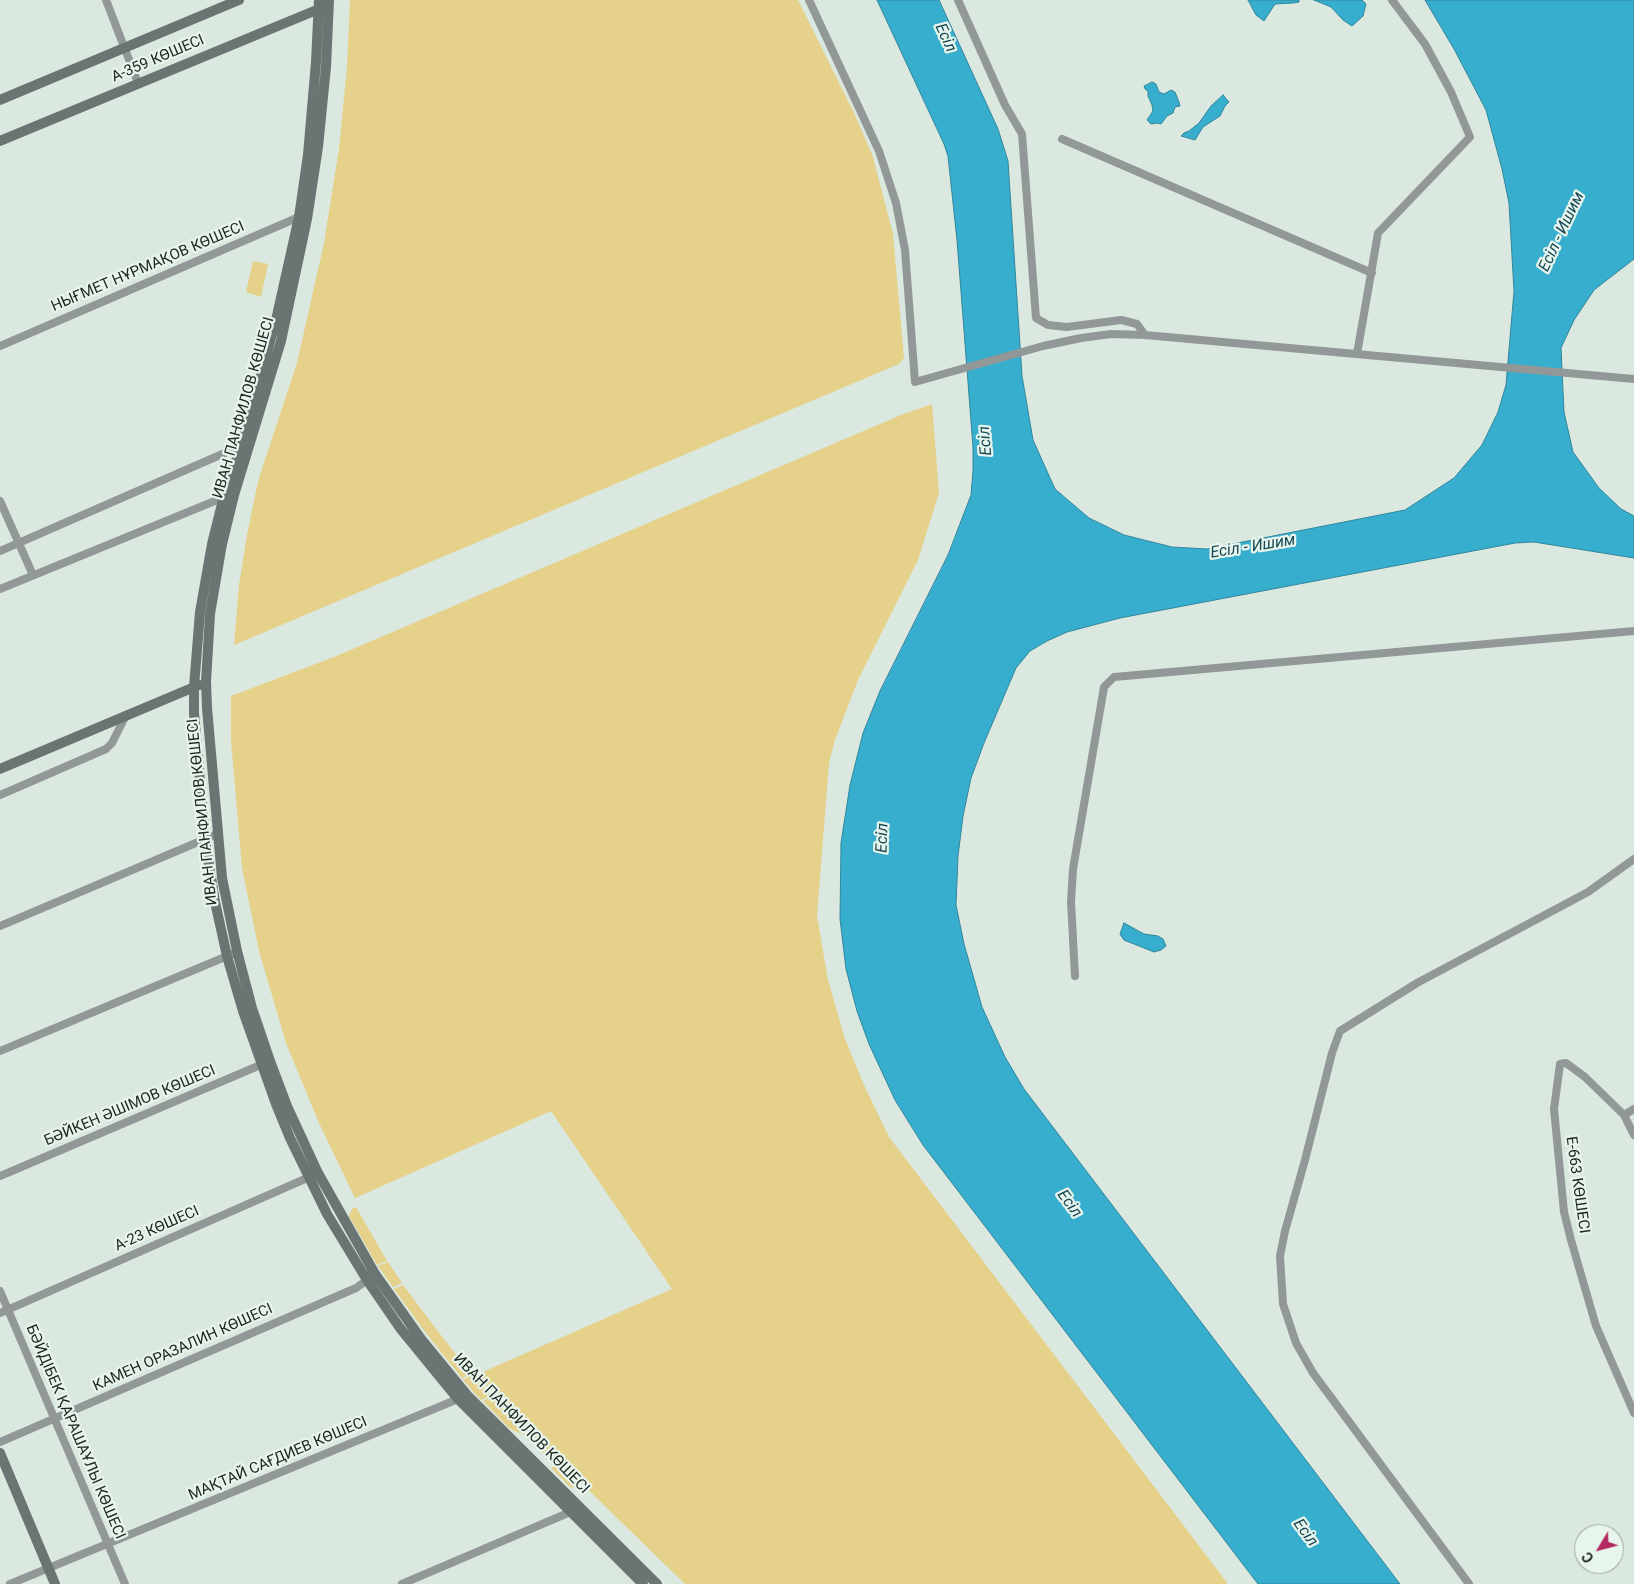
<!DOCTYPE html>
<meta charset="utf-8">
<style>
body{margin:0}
#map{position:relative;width:1634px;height:1584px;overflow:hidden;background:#dae8df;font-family:Roboto,sans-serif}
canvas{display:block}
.north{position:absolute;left:1574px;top:1524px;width:50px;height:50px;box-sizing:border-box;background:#e7f5ec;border:1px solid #98a39c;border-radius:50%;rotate:233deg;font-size:14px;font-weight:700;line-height:20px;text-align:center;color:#212723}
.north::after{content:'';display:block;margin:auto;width:18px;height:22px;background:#b42963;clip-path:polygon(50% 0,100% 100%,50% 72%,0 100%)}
</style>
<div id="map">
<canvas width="1634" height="1584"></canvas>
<div class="north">С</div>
</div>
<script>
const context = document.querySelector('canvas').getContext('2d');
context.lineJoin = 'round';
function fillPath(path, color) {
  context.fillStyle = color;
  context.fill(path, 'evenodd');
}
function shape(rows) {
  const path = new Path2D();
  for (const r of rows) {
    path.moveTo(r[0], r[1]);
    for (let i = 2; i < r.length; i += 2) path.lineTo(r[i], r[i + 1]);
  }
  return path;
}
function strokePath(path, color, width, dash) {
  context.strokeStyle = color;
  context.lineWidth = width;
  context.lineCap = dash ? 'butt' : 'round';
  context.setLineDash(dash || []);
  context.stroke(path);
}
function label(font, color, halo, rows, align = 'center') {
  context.font = font + ' Roboto,sans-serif';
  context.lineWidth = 4.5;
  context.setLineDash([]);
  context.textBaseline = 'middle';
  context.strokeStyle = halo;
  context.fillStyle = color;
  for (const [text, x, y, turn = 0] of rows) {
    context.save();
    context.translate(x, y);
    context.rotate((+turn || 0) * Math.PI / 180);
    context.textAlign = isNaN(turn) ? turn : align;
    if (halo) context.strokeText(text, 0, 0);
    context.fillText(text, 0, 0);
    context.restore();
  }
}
fillPath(shape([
 [350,0,798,0,855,115,873,157,893,234,904,358,899,364,234,645,239,585,247,535,255,496,259,478,297,363,324,243,339,149,347,67],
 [253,261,268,264,261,297,246,292],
 [932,404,939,493,918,560,858,680,835,740,829,763,817,916,828,980,845,1039,864,1085,889,1137,1228,1584,685,1584,541,1444,476,1375,672,1289,551,1111,355,1198,319,1123,286,1043,259,951,242,868,231,741,231,696,334,657,901,415],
 [356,1207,387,1261,377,1265,349,1216,352,1209],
 [388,1262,402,1283,393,1287,378,1266],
 [403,1285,440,1334,471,1374,462,1378,426,1333,394,1289],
 [472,1375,491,1395,481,1400,463,1380],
 [492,1396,528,1434,581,1483,571,1488,551,1468,555,1466,553,1462,522,1433,519,1433,509,1428,483,1401]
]), '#e5d189');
const water = shape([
 [877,0,939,0,998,129,1008,161,1022,376,1033,440,1055,489,1089,518,1124,535,1172,547,1207,549,1405,510,1454,478,1482,445,1498,412,1506,385,1514,291,1509,203,1502,169,1486,110,1454,49,1425,0,1634,0,1634,259,1594,290,1574,320,1561,348,1564,412,1573,452,1599,488,1621,509,1634,516,1634,558,1534,542,1515,543,1120,618,1067,632,1047,641,1030,651,1016,668,984,743,971,778,963,816,958,856,956,905,964,944,982,1007,1005,1057,1024,1089,1400,1584,1258,1584,923,1145,895,1100,869,1044,857,1011,846,969,840,919,841,843,850,785,863,733,880,691,948,555,971,495,973,471,973,447,957,240,948,156,944,144,877,0],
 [1248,0,1299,0,1299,2,1293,3,1275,4,1264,21,1256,15,1248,0],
 [1314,0,1362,0,1366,4,1363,16,1352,26,1343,20,1331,7,1314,0],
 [1152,82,1156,84,1159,92,1164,94,1171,90,1175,92,1179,102,1180,106,1175,107,1173,113,1167,116,1161,124,1157,123,1151,124,1147,120,1153,111,1152,105,1148,96,1148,91,1145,89,1144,86,1152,82],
 [1223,95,1229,102,1225,106,1220,116,1203,127,1195,140,1181,136,1184,133,1189,131,1199,123,1211,106,1223,95],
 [1124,923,1144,934,1158,936,1163,939,1166,946,1161,950,1154,952,1124,940,1120,934,1124,923]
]);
fillPath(water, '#38aece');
strokePath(water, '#31869b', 1);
strokePath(shape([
 [106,0,138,83],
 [809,0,879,151,896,203,905,250,915,382,1043,346,1081,338,1111,334,1145,335,1634,379],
 [958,0,1005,105,1022,134,1036,318,1048,325,1067,327,1121,320,1137,324,1145,335],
 [1062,139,1372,273],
 [0,346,299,217,303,218],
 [1357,354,1378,233,1470,137,1451,92,1425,44,1392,0],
 [0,501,33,575],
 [0,551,243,445],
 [0,589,227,496],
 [0,795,106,749,112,743,126,715],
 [0,926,217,834],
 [1075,976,1071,902,1073,869,1104,687,1114,677,1634,631],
 [0,1051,237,952],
 [1624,1115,1634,1109],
 [1634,1135,1624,1115,1585,1077,1566,1063,1560,1064,1554,1109,1564,1212,1571,1240,1596,1326,1634,1413],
 [0,1176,265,1063],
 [0,1291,125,1584],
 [0,1313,314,1175],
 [0,1442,356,1288,370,1278],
 [10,1584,458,1399],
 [402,1584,575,1510],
 [1469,1584,1313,1373,1296,1343,1283,1304,1280,1256,1285,1231,1305,1160,1332,1053,1340,1031,1417,983,1588,892,1634,859]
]), '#919897', 8);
strokePath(shape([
 [319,0,316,62,308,155,299,217,276,320,241,446,224,496,212,544,200,612,194,687,194,713,205,840,215,902,227,956,243,1011,276,1104,290,1138,327,1214,367,1280,400,1328,458,1399,643,1584],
 [329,0,326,67,318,147,307,219,281,341,234,495,222,544,210,614,206,682,207,708,222,878,237,951,252,1008,270,1061,287,1106,318,1173,375,1274,421,1339,467,1395,657,1584],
 [0,100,239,0],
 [0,141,319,9,322,9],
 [0,769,199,685],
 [0,1453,55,1584]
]), '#697473', 10);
label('15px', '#212723', '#e7f5ec', [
 ["А-359 КӨШЕСІ",158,59,-23],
 ["НЫҒМЕТ НҰРМАҚОВ КӨШЕСІ",148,267,-23],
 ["ИВАН ПАНФИЛОВ КӨШЕСІ",244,408,-74],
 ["ИВАН ПАНФИЛОВ КӨШЕСІ",203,812,-96],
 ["БӘЙКЕН ӘШІМОВ КӨШЕСІ",130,1106,-23],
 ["Е-663 КӨШЕСІ",1577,1185,82],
 ["А-23 КӨШЕСІ",157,1229,-24],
 ["КАМЕН ОРАЗАЛИН КӨШЕСІ",183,1348,-24],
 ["ИВАН ПАНФИЛОВ КӨШЕСІ",521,1424,46],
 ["БӘЙДІБЕК ҚАРАШАҰЛЫ КӨШЕСІ",75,1432,67],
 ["МАҚТАЙ САҒДИЕВ КӨШЕСІ",278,1459,-23]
]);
label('italic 16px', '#174856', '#e7f5ec', [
 ["Есіл",945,38,65],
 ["Есіл - Ишим",1562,232,-65],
 ["Есіл",986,441,-95],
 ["Есіл - Ишим",1253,547,-9],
 ["Есіл",883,838,-88],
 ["Есіл",1069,1204,54],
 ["Есіл",1305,1533,54]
]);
</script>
